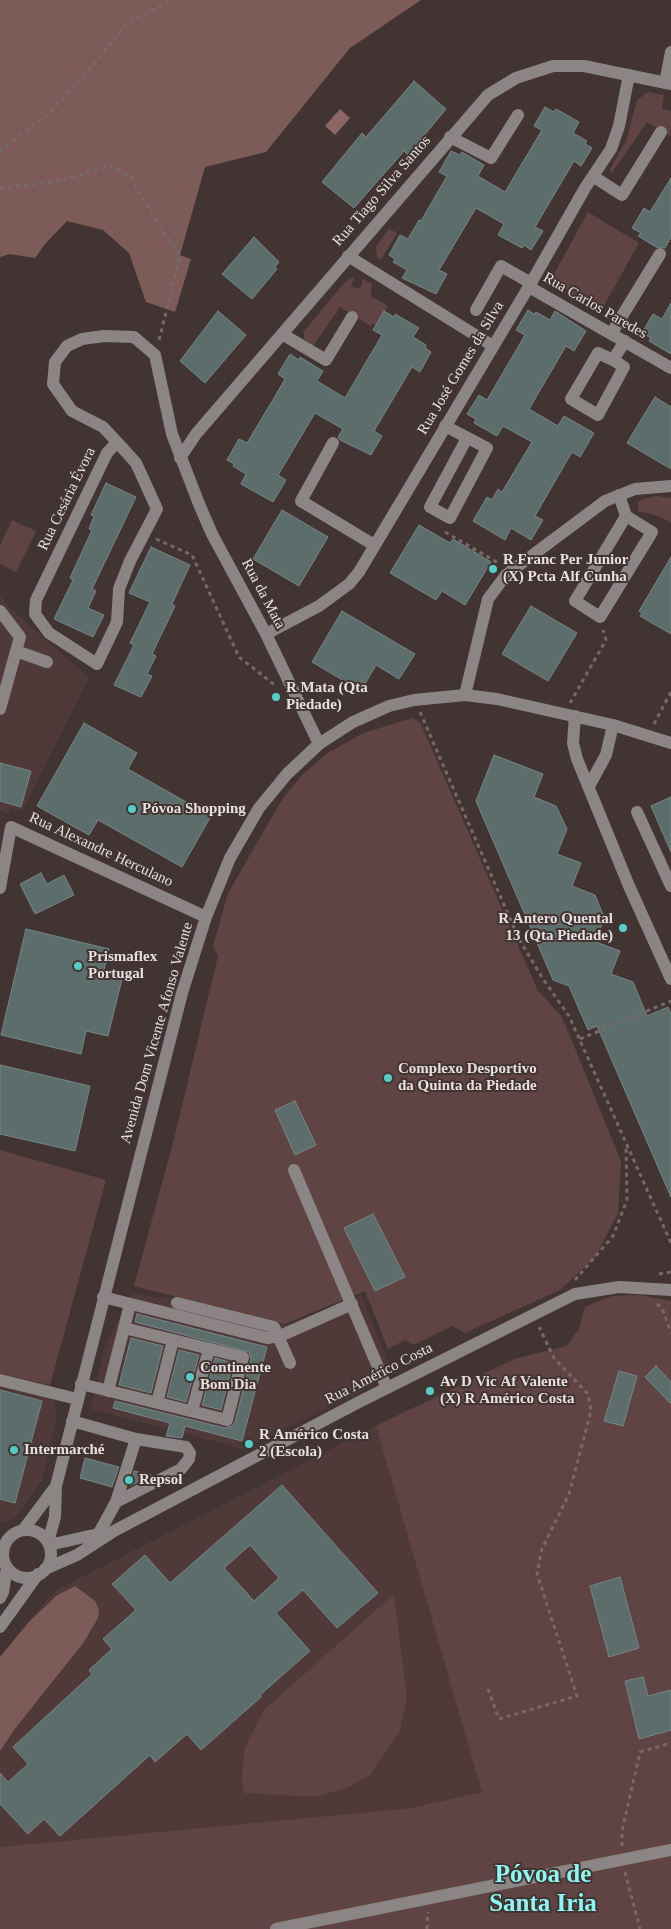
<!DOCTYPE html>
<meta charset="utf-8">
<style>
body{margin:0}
canvas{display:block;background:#413433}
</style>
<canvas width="671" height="1929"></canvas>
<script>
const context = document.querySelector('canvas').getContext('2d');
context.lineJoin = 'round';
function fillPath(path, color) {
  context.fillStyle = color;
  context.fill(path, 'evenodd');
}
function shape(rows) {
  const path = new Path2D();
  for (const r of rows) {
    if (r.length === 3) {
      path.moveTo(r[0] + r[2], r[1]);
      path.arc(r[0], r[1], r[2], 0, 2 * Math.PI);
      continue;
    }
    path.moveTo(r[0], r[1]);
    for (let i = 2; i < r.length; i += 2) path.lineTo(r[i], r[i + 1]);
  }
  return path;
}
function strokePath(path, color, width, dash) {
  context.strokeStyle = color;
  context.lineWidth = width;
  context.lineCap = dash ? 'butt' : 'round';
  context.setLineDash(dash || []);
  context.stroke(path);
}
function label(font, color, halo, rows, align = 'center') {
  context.font = font + ' Georgia,serif';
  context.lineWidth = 4;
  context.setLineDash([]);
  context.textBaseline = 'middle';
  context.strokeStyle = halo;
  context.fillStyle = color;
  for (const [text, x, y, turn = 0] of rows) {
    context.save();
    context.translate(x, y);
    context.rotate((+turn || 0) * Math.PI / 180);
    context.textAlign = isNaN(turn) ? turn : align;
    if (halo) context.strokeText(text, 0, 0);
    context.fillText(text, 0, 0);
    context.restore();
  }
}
fillPath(shape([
 [0,596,8,606,89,678,22,811,10,808,8,814,0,811],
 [132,1294,188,1301,280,1325,293,1323,361,1295,389,1362,364,1390,244,1449,91,1409,104,1349],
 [0,1371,50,1385,57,1416,42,1480,15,1518,0,1523],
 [376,1426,483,1792,412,1808,0,1847,0,1656,41,1606,57,1590]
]), '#4f3a39');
fillPath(shape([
 [648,92,664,95,662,109,671,111,671,136,647,122,611,174,610,169,626,141,637,100],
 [588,212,639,243,602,309,574,296,552,278],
 [389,229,397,233,380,261,377,257,376,246],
 [355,277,351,286,360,289,363,279,372,284,371,296,388,306,376,325,372,323,371,326,340,307,313,346,304,339,304,331,346,281],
 [657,496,671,498,671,523,659,516,638,511,638,502,643,499],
 [12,520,36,531,16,572,0,564,0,546],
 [412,718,420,722,538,991,562,1017,621,1161,618,1213,596,1256,560,1290,465,1333,452,1326,414,1345,405,1340,388,1349,365,1291,284,1324,134,1286,174,1139,218,956,213,946,228,893,283,798,304,773,329,752,364,733],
 [0,1150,106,1180,50,1385,0,1373],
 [639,1295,671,1301,671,1929,0,1929,0,1847,412,1808,482,1792,376,1426,514,1359,567,1346,579,1329,585,1307,612,1296],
 [394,1594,407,1697,400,1731,370,1775,349,1787,315,1797,244,1793,242,1781,244,1750,264,1710]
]), '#5f4443');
fillPath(shape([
 [0,0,421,0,350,48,266,152,205,167,180,255,191,259,175,312,146,302,129,253,103,230,67,221,45,244,35,258,10,254,0,257],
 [75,1586,95,1601,99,1609,98,1618,84,1642,14,1730,0,1751,0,1657,29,1622,56,1596]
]), '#7d5b58');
fillPath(shape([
 [340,109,350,118,335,135,325,126]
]), '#8a6664');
const building = shape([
 [414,81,446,109,408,155,404,151,354,208,322,182,362,133,366,137,414,81],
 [545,107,554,112,556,109,579,122,573,133,587,141,585,144,592,148,581,166,574,161,535,227,543,231,531,250,524,245,522,248,498,235,504,224,476,208,439,270,447,274,436,294,402,278,407,270,393,262,395,259,389,255,400,235,408,239,419,220,421,221,447,176,439,172,451,151,460,155,462,152,484,165,478,176,505,192,542,130,534,126,545,107],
 [671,178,671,237,665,248,656,247,638,236,641,233,632,228,644,208,650,212,671,178],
 [254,237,279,262,275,267,277,269,252,299,222,274,254,237],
 [671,303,671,354,649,341,651,338,642,333,653,314,662,319,671,303],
 [528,310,534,314,536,312,550,320,555,311,586,331,574,351,566,346,529,409,558,426,564,416,594,433,580,457,572,452,535,516,543,520,531,540,511,528,505,540,473,521,487,497,492,500,498,489,502,492,532,442,503,426,497,436,474,423,476,419,467,414,479,395,487,400,525,335,516,330,528,310],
 [218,311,246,335,205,383,180,361,218,311],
 [384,311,394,317,395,314,419,328,413,337,426,345,425,348,431,352,420,372,412,367,374,431,382,436,371,455,340,440,338,437,343,429,315,413,278,475,286,480,273,502,241,484,246,474,233,466,234,464,227,460,239,439,247,443,274,398,285,379,278,374,290,354,299,360,300,357,323,371,317,381,345,398,382,335,373,330,384,311],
 [655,397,671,407,671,469,627,443,655,397],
 [106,483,136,497,92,589,96,591,88,608,104,615,93,637,54,619,73,580,70,578,92,530,89,529,94,516,91,515,106,483],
 [282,510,328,537,299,586,253,559,282,510],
 [419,525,450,543,453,539,491,562,465,605,442,591,436,600,390,573,419,525],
 [151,547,190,565,172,604,175,606,152,654,156,656,147,674,152,676,141,697,114,685,134,645,130,643,150,602,129,593,151,547],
 [671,557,671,634,640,616,642,613,639,611,671,557],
 [531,606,577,633,548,681,502,654,531,606],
 [342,611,415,654,399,679,376,665,361,691,312,662,342,611],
 [84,723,137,753,128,769,211,816,182,867,98,820,89,835,37,806,84,723],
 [494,755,543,774,534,797,556,806,567,829,557,854,581,863,572,886,595,895,604,917,596,942,620,951,611,974,633,982,647,1016,668,1007,671,1014,671,1197,597,1026,588,1030,569,986,553,980,476,801,494,755],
 [0,763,31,771,21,807,0,801,0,763],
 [671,797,671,852,651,806,671,797],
 [41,873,47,884,64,875,74,895,35,914,20,884,41,873],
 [26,929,109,949,103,974,122,979,108,1036,86,1031,81,1054,1,1035,26,929],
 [0,1065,90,1086,75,1151,0,1134,0,1065],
 [295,1101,316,1145,295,1155,275,1110,295,1101],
 [373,1214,405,1277,375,1291,344,1228,373,1214],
 [137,1314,267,1347,242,1441,185,1426,182,1438,166,1436,170,1423,113,1408,115,1401,225,1428,232,1426,235,1422,251,1359,249,1352,135,1322,137,1314],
 [131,1338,163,1346,151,1393,119,1385,131,1338],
 [179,1350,199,1355,186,1402,167,1397,179,1350],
 [215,1358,233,1363,221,1410,202,1405,215,1358],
 [656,1366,671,1382,671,1404,645,1377,656,1366],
 [619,1371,637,1376,623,1426,604,1421,619,1371],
 [0,1390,42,1401,15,1503,0,1499,0,1390],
 [85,1458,119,1467,112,1487,80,1478,85,1458],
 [134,1471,151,1475,130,1486,134,1471],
 [282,1485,378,1593,337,1628,303,1590,276,1613,310,1651,260,1695,261,1697,201,1750,187,1734,155,1762,150,1755,60,1836,44,1819,28,1834,0,1804,0,1773,8,1782,28,1764,13,1747,92,1674,89,1670,112,1649,103,1639,136,1610,112,1584,145,1555,170,1583,282,1485],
 [250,1545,279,1578,254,1601,224,1568,250,1545],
 [620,1577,639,1648,609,1657,590,1586,620,1577],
 [643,1677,648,1696,671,1690,671,1730,639,1739,625,1681,643,1677]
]);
fillPath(building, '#5d6d6b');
strokePath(building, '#768685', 1);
strokePath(shape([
 [0,151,49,113,85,75,126,24,171,0],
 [0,188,54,182,111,166,132,178,142,199,180,256,159,340],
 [445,532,500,564],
 [156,539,192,555,239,657,276,686],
 [570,703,606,640,603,630],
 [420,712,519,939,543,979,569,1016,671,1243],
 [654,724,671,692],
 [580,1039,671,1001],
 [659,1274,671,1272],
 [575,1280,613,1236,627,1200,626,1145],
 [657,1304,662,1308,671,1333],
 [488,1689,499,1719,577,1696,537,1574,542,1549,569,1494,591,1411,588,1394,554,1358,539,1327],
 [622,1846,622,1831,640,1752,671,1743],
 [625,1872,640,1929],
 [427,1929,428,1912]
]), '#766a69', 3, [4, 4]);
strokePath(shape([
 [665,83,671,52],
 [450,137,491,158,518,115],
 [594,177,622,195,661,132],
 [348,256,493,346],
 [529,287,671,368],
 [476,310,501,266,531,283],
 [282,334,326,360,352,317],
 [611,334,660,254],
 [613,360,598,353,571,399,598,415,624,367,613,360,625,341],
 [445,426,487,448,450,518,430,507,467,438],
 [117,442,103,427,72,411,53,384,55,362,67,346,82,339,104,336,134,337,155,355,172,434,199,504,212,534,266,634,319,744],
 [117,442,136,463,157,509,130,561,119,589,117,622,97,664,49,633,35,614,36,600,107,453,117,442],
 [333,443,301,501,374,545],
 [180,458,196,434,488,95,516,78,553,66,584,66,671,84],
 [619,495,626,516,652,532,600,617,575,601,626,516],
 [0,611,20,637,0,709],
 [266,634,319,606,349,584,359,572,531,283,585,188,611,149,619,126,629,75],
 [16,651,47,662],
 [465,695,488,599,506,575,605,501,635,489,671,486],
 [575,716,573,743,577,759,629,886,671,979],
 [589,786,606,755,613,725],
 [637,812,671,886],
 [0,888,11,827,206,917],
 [294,1170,387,1388],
 [103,1297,267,1338,280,1336,352,1304],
 [177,1303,274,1327,290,1363],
 [0,1380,77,1399],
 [81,1384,227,1420,243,1357,124,1328,130,1304],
 [108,1391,124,1328],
 [157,1403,173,1340],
 [192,1411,209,1349],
 [72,1421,136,1439,116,1502,99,1533],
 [116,1502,181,1469,189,1459,190,1453,186,1447,136,1439],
 [23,1530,56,1486],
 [27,1554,24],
 [48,1542,55,1517,56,1486,182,993,206,917,230,858,259,808,287,774,319,744,353,722,389,706,414,700,465,695,497,699,613,725,671,743],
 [49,1545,107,1532],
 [45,1569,77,1555,114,1531,361,1401,575,1294,619,1287,671,1290],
 [0,1598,3,1592,7,1567],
 [0,1627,38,1574],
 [276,1929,671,1850]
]), '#8c8585', 12);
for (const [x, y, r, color] of [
 [493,569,5,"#54cdc7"],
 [276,697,5,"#54cdc7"],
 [132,809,5,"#54cdc7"],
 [623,928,5,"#54cdc7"],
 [78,966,5,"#54cdc7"],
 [388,1078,5,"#54cdc7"],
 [190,1377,5,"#54cdc7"],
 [430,1391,5,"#54cdc7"],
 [249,1444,5,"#54cdc7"],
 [14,1450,5,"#54cdc7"],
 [129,1480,5,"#54cdc7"]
]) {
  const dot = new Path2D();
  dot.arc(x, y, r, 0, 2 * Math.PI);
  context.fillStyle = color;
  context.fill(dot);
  strokePath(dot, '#413433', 2);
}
label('15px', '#e8dfdf', '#413433', [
 ["Rua Tiago Silva Santos",382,191,-49],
 ["Rua Carlos Paredes",595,306,30],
 ["Rua José Gomes da Silva",461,368,-59],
 ["Rua Cesária Évora",67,499,-64],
 ["Rua da Mata",263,594,62],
 ["Rua Alexandre Herculano",101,850,25],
 ["Avenida Dom Vicente Afonso Valente",157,1033,-74],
 ["Rua Américo Costa",379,1374,-27]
]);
label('bold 15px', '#e8dfdf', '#413433', [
 ["R Franc Per Junior",503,560],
 ["(X) Pcta Alf Cunha",503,577],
 ["R Mata (Qta",286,688],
 ["Piedade)",286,705],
 ["Póvoa Shopping",142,809],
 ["R Antero Quental",613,919,"right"],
 ["13 (Qta Piedade)",613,936,"right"],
 ["Prismaflex",88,957],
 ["Portugal",88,974],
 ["Complexo Desportivo",398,1069],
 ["da Quinta da Piedade",398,1086],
 ["Continente",200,1368],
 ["Bom Dia",200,1385],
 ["Av D Vic Af Valente",440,1382],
 ["(X) R Américo Costa",440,1399],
 ["R Américo Costa",259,1435],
 ["2 (Escola)",259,1452],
 ["Intermarché",24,1450],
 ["Repsol",139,1480]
], 'left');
label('bold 25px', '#8cf7f0', '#413433', [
 ["Póvoa de",543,1876],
 ["Santa Iria",543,1905]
]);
</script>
